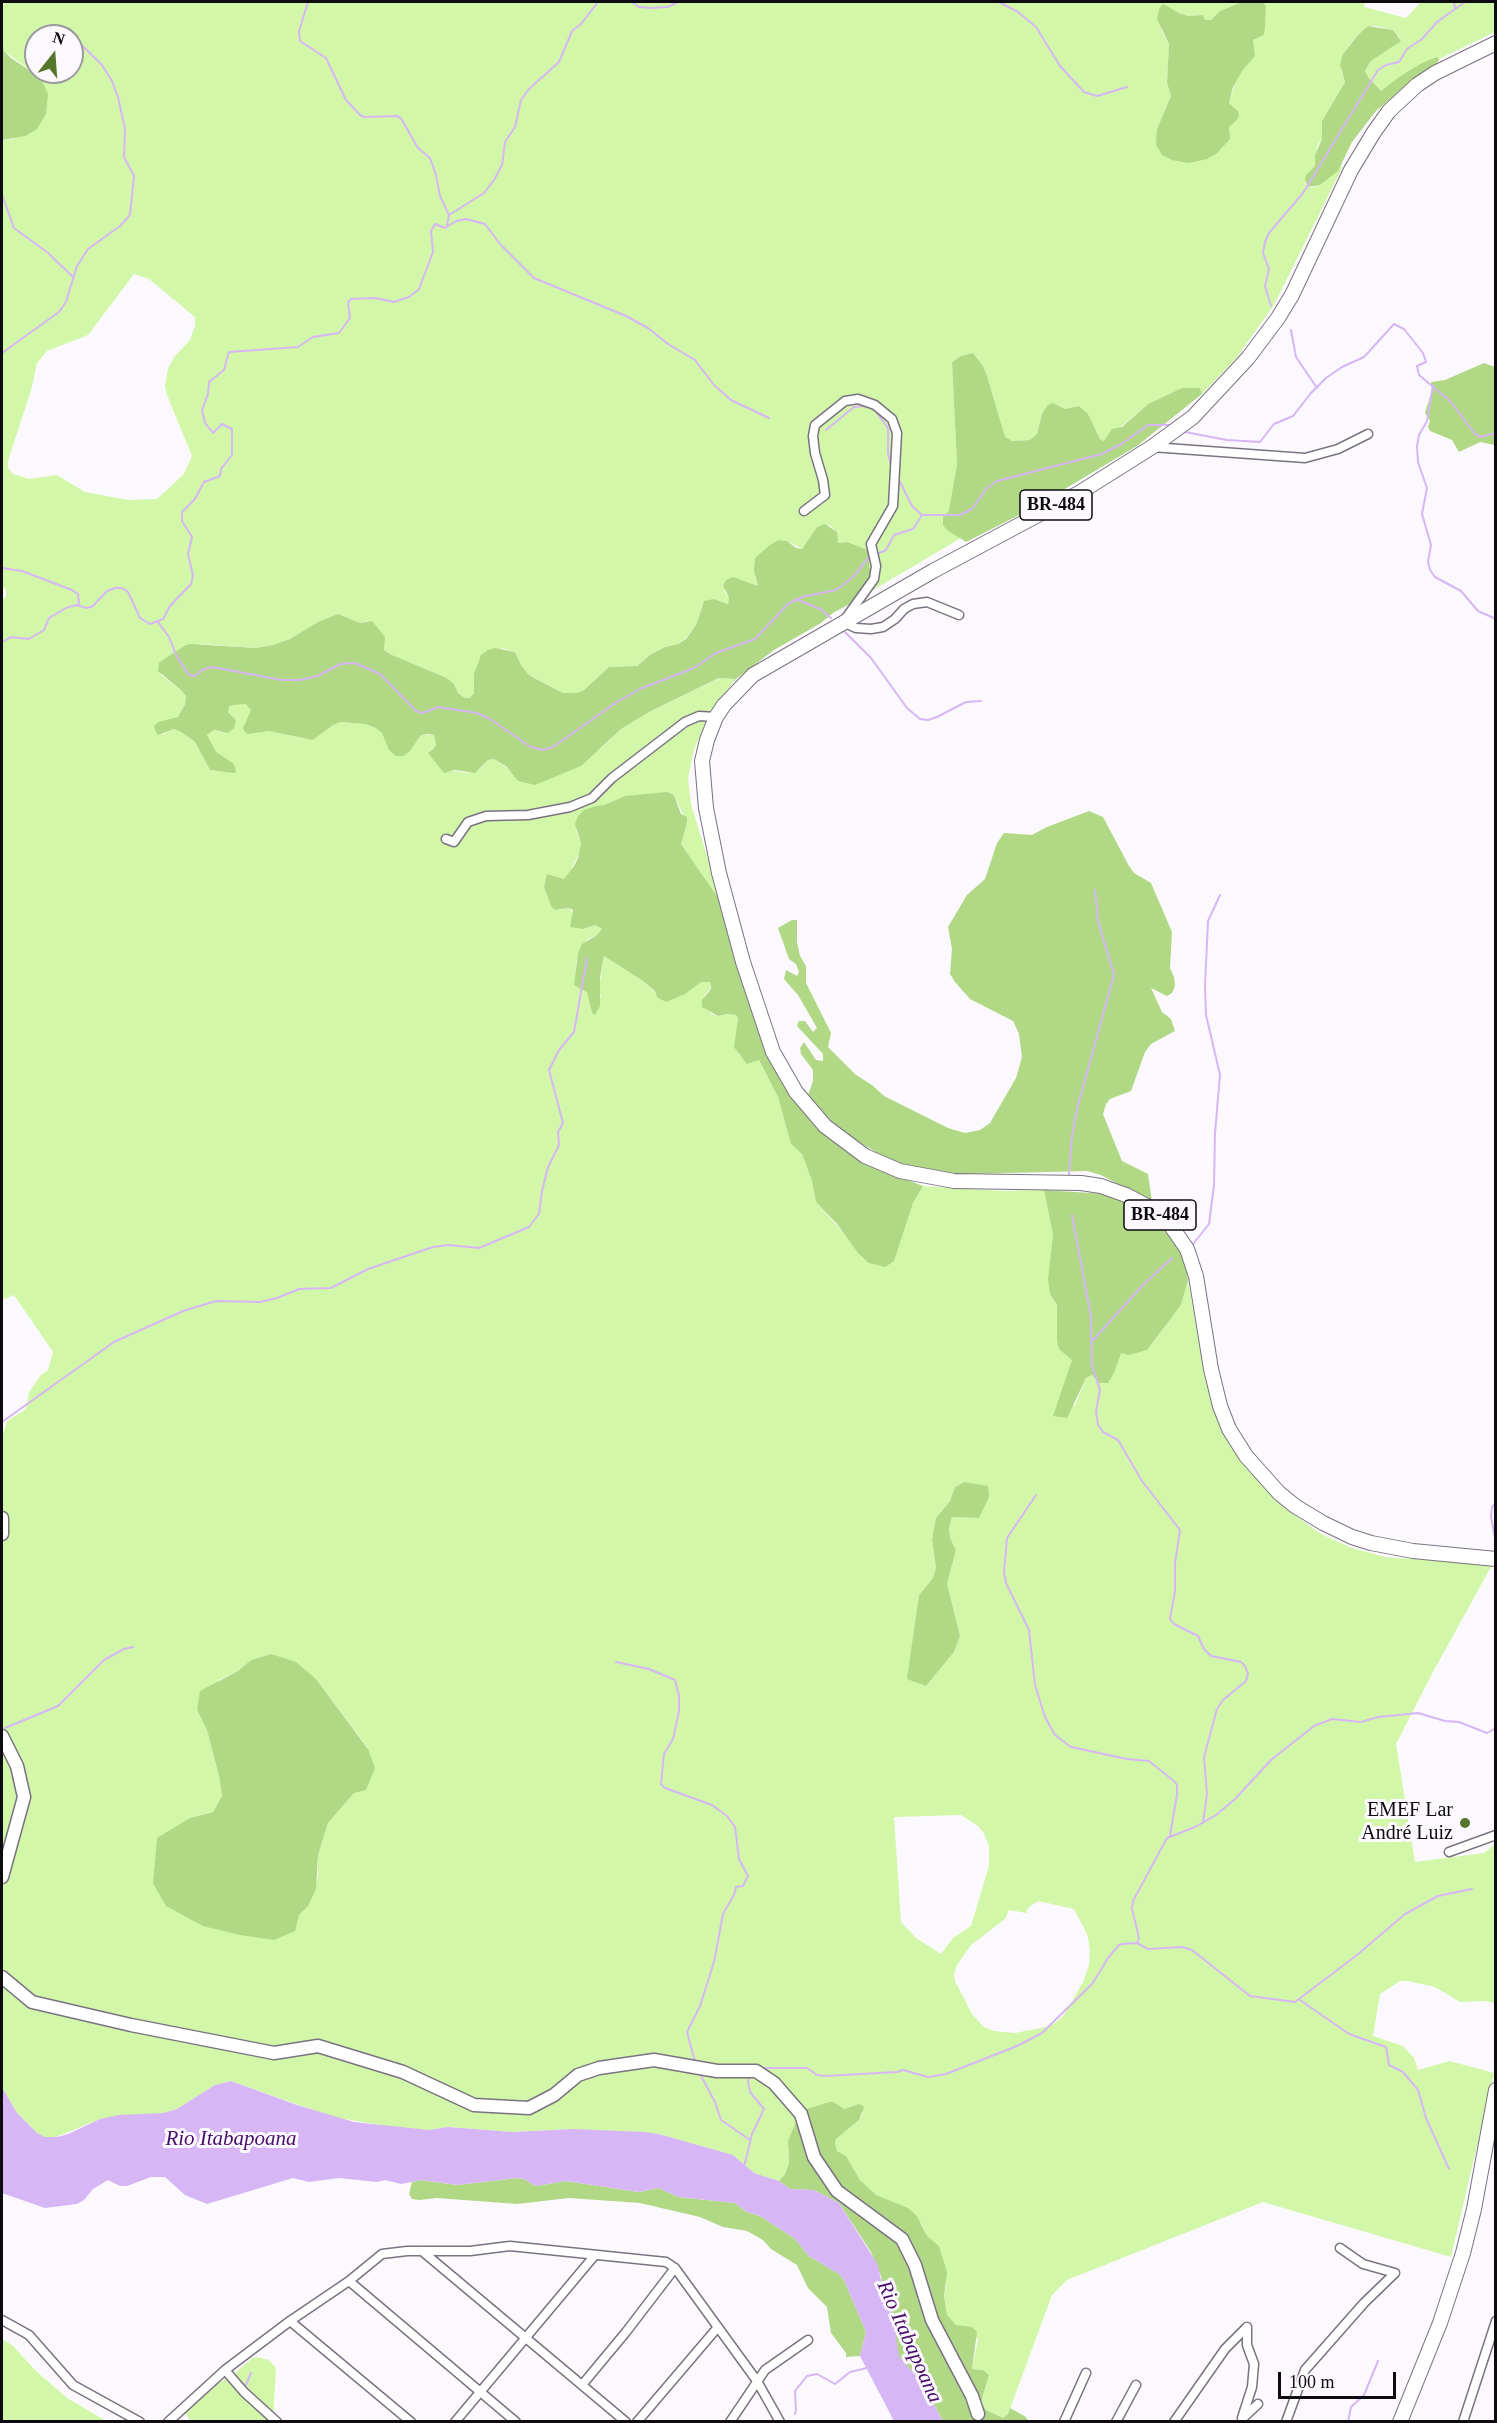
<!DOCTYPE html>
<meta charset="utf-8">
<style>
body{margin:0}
#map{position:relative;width:1497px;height:2423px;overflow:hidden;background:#fbf9fd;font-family:Georgia,serif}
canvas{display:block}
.frame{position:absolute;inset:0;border:3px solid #0e0b10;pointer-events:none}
.north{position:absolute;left:24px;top:24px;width:60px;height:60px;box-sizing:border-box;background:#fbf9fd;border:2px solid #9c9a9e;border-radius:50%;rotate:17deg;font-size:16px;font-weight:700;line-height:24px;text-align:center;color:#0e0b10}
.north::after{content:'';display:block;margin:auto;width:21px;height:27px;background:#56762c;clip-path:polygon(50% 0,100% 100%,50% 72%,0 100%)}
.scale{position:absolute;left:1278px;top:2372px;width:118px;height:27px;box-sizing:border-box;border:3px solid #0e0b10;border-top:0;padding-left:8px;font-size:18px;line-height:21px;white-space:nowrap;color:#0e0b10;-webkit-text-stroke:4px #fbf9fd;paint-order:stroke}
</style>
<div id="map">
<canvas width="1497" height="2423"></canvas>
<div class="frame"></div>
<div class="north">N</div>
<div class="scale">100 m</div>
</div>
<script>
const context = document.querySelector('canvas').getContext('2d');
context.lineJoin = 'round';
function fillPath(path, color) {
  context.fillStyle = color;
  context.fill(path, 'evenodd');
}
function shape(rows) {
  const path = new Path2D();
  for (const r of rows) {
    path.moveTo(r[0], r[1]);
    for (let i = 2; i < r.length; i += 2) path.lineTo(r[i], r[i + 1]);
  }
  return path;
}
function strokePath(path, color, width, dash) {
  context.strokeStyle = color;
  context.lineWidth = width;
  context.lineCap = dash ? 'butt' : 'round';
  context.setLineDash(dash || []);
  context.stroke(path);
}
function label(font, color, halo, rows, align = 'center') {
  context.font = font + ' Georgia,serif';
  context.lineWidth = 6;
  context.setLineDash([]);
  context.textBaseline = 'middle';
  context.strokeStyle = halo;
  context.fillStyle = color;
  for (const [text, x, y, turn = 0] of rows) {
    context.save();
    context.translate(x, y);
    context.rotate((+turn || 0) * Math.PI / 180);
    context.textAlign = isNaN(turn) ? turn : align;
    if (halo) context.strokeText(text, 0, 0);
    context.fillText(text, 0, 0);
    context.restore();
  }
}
fillPath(shape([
 [4,2,1242,2,1220,11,1211,20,1205,20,1203,15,1188,16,1166,8,1161,30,1169,44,1167,83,1171,96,1157,129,1162,155,1172,160,1237,120,1238,111,1229,103,1237,77,1246,66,1253,40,1264,35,1266,6,1263,2,1365,2,1364,7,1406,18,1421,2,1495,2,1495,32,1439,59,1437,58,1381,91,1368,77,1365,72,1371,61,1401,40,1393,30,1375,26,1368,26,1355,38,1343,54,1341,71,1345,82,1322,121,1322,139,1317,146,1315,166,1310,171,1305,183,1310,188,1320,185,1341,164,1342,168,1274,305,1237,357,1202,394,1200,388,1182,388,1148,404,1104,441,1100,439,1088,414,1079,406,1065,409,1057,405,1042,414,1037,434,1030,440,1012,441,1005,438,987,376,983,366,973,353,961,356,952,362,957,464,947,530,961,538,868,593,874,572,869,567,870,561,854,546,847,542,837,543,837,532,829,525,817,527,802,549,787,541,779,540,755,577,758,586,734,578,724,591,729,597,728,604,714,599,702,606,696,625,686,638,678,644,665,647,650,655,636,666,609,667,584,690,577,693,563,693,529,675,521,665,515,652,502,648,474,674,474,693,470,698,465,698,458,693,454,684,447,678,392,655,383,649,385,637,368,621,360,623,338,614,318,622,290,639,273,645,256,648,200,644,164,659,161,675,182,691,186,696,185,703,178,717,173,720,165,720,161,735,174,729,181,732,195,742,210,770,226,772,212,747,207,735,214,730,221,732,236,720,227,711,232,704,246,704,252,710,245,723,248,733,269,731,313,740,333,725,341,722,365,724,376,728,410,751,421,735,434,735,436,745,429,752,447,770,468,773,480,769,488,760,494,759,511,771,600,749,621,729,649,712,720,678,736,679,710,711,694,750,688,778,691,804,721,902,681,844,687,823,674,795,667,792,618,799,604,805,591,808,576,830,581,843,580,851,569,874,564,879,547,874,544,887,551,906,560,910,569,908,583,929,595,925,602,929,596,936,588,939,578,953,576,964,575,984,587,992,592,1013,601,997,599,988,604,956,643,981,666,1002,701,982,710,982,710,989,704,996,711,1014,718,1016,727,1014,736,1015,738,1018,735,1047,740,1056,759,1060,778,1097,791,1144,802,1154,812,1181,816,1202,847,1237,913,1203,923,1186,1002,1191,1044,1190,1053,1235,1050,1294,1057,1305,1072,1360,1074,1408,1086,1378,1092,1375,1096,1378,1121,1353,1147,1350,1181,1305,1188,1280,1205,1379,1217,1414,1283,1507,1321,1534,1352,1548,1385,1557,1492,1565,1433,1672,1396,1744,1415,1862,1484,1853,1495,1844,1495,2003,1485,2001,1460,2002,1435,1987,1408,1981,1400,1981,1380,1994,1373,2036,1403,2046,1414,2058,1418,2070,1450,2061,1494,2073,1451,2257,1263,2202,1067,2280,1052,2295,1008,2414,1003,2418,986,2410,981,2402,986,2386,983,2370,972,2369,978,2339,956,2325,947,2316,944,2296,946,2285,922,2224,876,2195,860,2180,846,2156,837,2151,835,2143,836,2139,859,2120,863,2113,855,2105,844,2109,834,2102,829,2102,808,2109,788,2148,789,2163,785,2174,779,2181,754,2173,733,2155,659,2134,573,2129,513,2132,448,2127,429,2130,405,2129,333,2117,231,2081,215,2085,177,2109,163,2113,100,2119,56,2137,45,2137,37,2133,17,2113,3,2089,2,2067,2,1437,7,1421,26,1409,29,1392,41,1375,48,1370,53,1352,14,1295,2,1300,2,600,6,597,6,590,2,586,2,140,13,139,41,78,4,51,2,43,2,10],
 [36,36,72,36,72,72,36,72],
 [134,274,149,279,195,317,195,326,190,340,175,356,168,368,165,386,167,395,192,456,184,474,157,499,128,500,85,492,57,475,29,479,13,474,8,468,8,461,32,387,37,363,47,351,88,335],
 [964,1482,980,1518,952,1517,949,1528,950,1538,956,1550,947,1584,960,1636,954,1652,926,1686,912,1648,919,1595,933,1578,936,1568,932,1539,936,1518,950,1501,955,1487],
 [271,1654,316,1679,368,1748,354,1793,328,1823,318,1855,318,1877,305,1909,299,1915,190,1818,213,1812,222,1796,219,1776,207,1730,197,1710,219,1680,238,1671,251,1660],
 [961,1815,978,1826,983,1832,989,1845,989,1866,971,1926,953,1938,941,1954,916,1938,901,1922,894,1817],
 [1038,1901,1074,1909,1087,1934,1090,1949,1089,1965,1083,1982,1064,2015,1055,2023,1046,2027,1015,2033,994,2031,984,2027,972,2014,955,1981,954,1974,957,1965,971,1945,1005,1919,1009,1910,1026,1913,1028,1908],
 [2,2339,12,2345,36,2371,67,2398,106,2421,2,2421],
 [257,2357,269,2360,276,2368,273,2421,190,2421,184,2411,196,2396,234,2374,252,2358]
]), '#d2f7a9');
fillPath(shape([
 [1242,2,1263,2,1266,6,1265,28,1264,35,1253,40,1255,56,1242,71,1233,87,1229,103,1238,111,1239,116,1237,120,1229,127,1230,139,1216,154,1207,159,1189,163,1172,160,1162,155,1156,145,1157,129,1171,96,1167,83,1169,44,1157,19,1159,9,1163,4,1179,13,1188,16,1203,15,1205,20,1211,20,1220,11],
 [1368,26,1393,30,1401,41,1371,61,1365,71,1368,77,1381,91,1402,75,1422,63,1437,57,1439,59,1437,64,1402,89,1376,111,1352,142,1338,171,1320,185,1308,187,1305,180,1306,175,1315,166,1315,155,1322,139,1322,121,1345,82,1340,65,1343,54,1358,35],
 [2,43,4,51,11,58,41,78,48,94,46,114,37,129,25,136,2,140],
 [973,353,983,366,987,376,1005,437,1012,441,1030,440,1037,434,1042,414,1048,405,1053,403,1065,409,1079,406,1088,414,1100,439,1104,441,1112,429,1122,427,1148,404,1182,388,1200,388,1202,394,1137,446,1031,509,966,542,947,530,943,525,943,517,949,511,957,464,952,362,961,356],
 [1484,363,1495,367,1495,445,1480,442,1459,452,1452,440,1430,431,1428,427,1430,421,1425,413,1432,390,1431,382,1445,380],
 [825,524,837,532,838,543,847,542,870,551,869,567,874,572,857,600,833,613,821,623,774,650,736,679,719,678,649,712,621,729,581,766,535,785,518,781,507,767,494,759,488,760,475,773,454,770,444,773,428,753,434,748,436,745,434,735,429,734,421,735,410,751,403,756,396,756,389,750,382,733,376,728,365,724,341,722,333,725,313,740,269,731,248,734,244,731,243,728,251,710,246,704,232,705,229,707,228,712,236,720,234,728,228,733,214,730,207,735,216,752,234,764,236,772,234,773,210,770,195,742,181,732,174,729,158,735,155,730,154,726,158,722,178,717,185,704,186,696,182,691,158,671,159,663,164,659,186,645,191,644,256,648,273,645,290,639,318,622,338,614,360,623,372,621,385,637,384,650,392,655,447,678,454,684,458,693,465,698,470,698,474,693,474,674,481,655,488,650,495,648,515,652,521,665,529,675,538,680,563,693,577,693,584,690,609,667,637,666,650,655,665,647,678,644,686,639,696,625,704,601,714,599,728,604,729,597,723,586,726,580,733,577,758,586,754,571,755,558,770,545,779,540,787,541,796,548,802,549,817,527],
 [667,792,674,795,681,814,687,817,687,823,681,844,721,902,772,1060,789,1093,813,1124,840,1147,872,1166,923,1186,913,1203,894,1261,885,1267,869,1263,859,1254,837,1224,816,1202,812,1181,802,1154,791,1144,778,1097,759,1060,747,1064,734,1047,738,1018,736,1015,727,1014,718,1016,702,1007,702,1000,711,989,710,982,701,982,685,994,666,1002,657,997,655,991,643,981,604,956,600,977,600,1006,595,1015,592,1013,587,992,574,985,578,953,582,944,596,936,602,929,595,925,583,929,570,927,573,910,569,908,555,910,551,906,544,887,547,874,564,879,574,866,578,858,581,843,575,824,578,816,584,810,596,806,604,805,625,796],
 [1089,811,1103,817,1129,866,1134,873,1151,883,1172,932,1170,968,1174,977,1175,986,1172,993,1167,996,1151,988,1162,1012,1171,1019,1175,1031,1151,1044,1145,1052,1131,1091,1110,1099,1106,1104,1103,1114,1122,1161,1148,1174,1152,1202,1101,1175,1087,1171,967,1174,922,1172,879,1154,849,1136,823,1114,808,1095,813,1081,813,1070,801,1054,800,1048,804,1042,816,1060,823,1061,823,1054,797,1026,799,1021,805,1021,813,1032,817,1028,798,995,784,979,786,970,797,976,799,972,796,964,789,959,778,928,792,920,797,920,797,942,800,956,806,966,806,983,831,1033,828,1047,856,1075,872,1085,884,1096,948,1128,965,1133,980,1130,990,1123,1016,1078,1022,1057,1019,1034,1013,1021,970,999,955,982,950,974,952,949,948,927,967,895,985,879,997,843,1004,833,1032,835,1047,827],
 [1044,1190,1107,1194,1143,1210,1165,1229,1177,1245,1186,1265,1188,1280,1181,1305,1147,1350,1129,1355,1121,1353,1114,1373,1108,1383,1099,1383,1092,1375,1086,1378,1067,1418,1053,1416,1072,1360,1059,1349,1057,1341,1057,1305,1050,1294,1048,1279,1053,1235],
 [964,1482,988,1486,989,1497,979,1518,952,1517,949,1528,950,1538,956,1550,947,1584,960,1636,954,1652,926,1686,907,1679,919,1595,933,1578,936,1568,932,1539,936,1518,950,1501,955,1487],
 [271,1654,296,1662,316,1679,368,1749,375,1768,366,1790,354,1793,328,1823,318,1855,316,1889,308,1906,299,1915,295,1931,274,1940,240,1935,203,1926,166,1906,153,1883,157,1838,190,1818,213,1812,222,1796,219,1776,207,1730,197,1710,200,1691,238,1671,251,1660],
 [829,2102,834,2102,844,2109,859,2104,864,2107,859,2120,836,2139,835,2143,837,2151,846,2156,860,2180,876,2195,908,2208,917,2216,927,2236,939,2246,947,2272,944,2296,947,2315,956,2325,972,2327,977,2332,972,2369,983,2370,989,2375,981,2402,986,2410,1003,2418,1008,2414,1010,2408,1026,2417,1028,2421,943,2421,922,2383,898,2356,892,2312,882,2285,881,2276,871,2252,839,2203,814,2190,790,2189,779,2181,785,2174,789,2163,788,2141,796,2122,807,2109],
 [517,2178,524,2179,536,2186,566,2181,639,2192,658,2188,679,2197,735,2203,747,2212,760,2216,794,2238,809,2256,839,2274,844,2280,866,2332,860,2356,846,2357,846,2353,831,2333,827,2307,808,2288,797,2265,771,2249,763,2240,747,2231,723,2227,700,2217,640,2203,569,2198,517,2204,437,2198,419,2200,412,2199,409,2194,412,2182,421,2180,457,2185]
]), '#b1d885');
fillPath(shape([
 [2,2067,3,2089,17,2113,37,2133,45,2137,57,2137,68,2134,100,2119,119,2115,163,2113,177,2109,215,2085,231,2081,297,2105,354,2122,429,2130,448,2127,513,2132,573,2129,645,2132,659,2134,733,2155,754,2173,779,2181,790,2189,814,2190,839,2203,878,2265,882,2285,892,2312,899,2356,922,2383,943,2421,894,2421,860,2356,866,2332,844,2280,839,2274,809,2256,794,2238,760,2216,747,2212,735,2203,679,2197,658,2188,639,2192,566,2181,536,2186,524,2179,517,2178,457,2185,421,2180,401,2184,385,2180,377,2182,339,2178,309,2182,293,2178,207,2204,185,2195,165,2177,151,2177,127,2186,120,2186,108,2180,93,2189,84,2200,77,2204,45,2208,2,2193]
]), '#d7b6f5');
strokePath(shape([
 [308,2,299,31,300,41,326,58,346,100,360,115,364,117,398,116,402,120,418,148,430,158,436,175,440,196,449,215,447,225],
 [632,2,639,7,651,8,667,7,678,2],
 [999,2,1018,12,1036,27,1060,66,1084,92,1097,96,1127,87],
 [1454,2,1455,9],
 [2,195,14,228,48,253,74,278],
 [449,215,484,193,494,180,502,165,505,142,515,127,521,100,529,89,559,62,572,31,581,24,598,2],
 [1271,306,1265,286,1269,269,1263,253,1265,242,1269,233,1303,193,1378,70,1386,65,1399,62,1407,49,1422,39,1437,22,1465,2],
 [1291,330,1296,357,1317,388],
 [2,353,59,312,66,302,77,266,88,249,120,226,130,215,134,176,124,157,125,129,118,97,112,81,102,65,62,26],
 [1433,385,1427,421,1419,435,1417,446,1418,462,1427,488,1422,514,1431,545,1428,562,1430,570,1435,577,1461,591,1478,611,1496,619],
 [826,430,854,407,864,406,874,409,888,428,888,453,892,470],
 [1185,432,1227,440,1260,442,1274,424,1293,416,1311,393,1326,378,1342,367,1364,357,1394,324,1404,329,1423,353,1426,362,1417,366,1419,375,1451,402,1475,434,1481,437,1496,433],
 [898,478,912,506,922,515],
 [922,515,960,515,972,509,987,488,997,481,1102,454,1123,443,1148,425,1173,425],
 [877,554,886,550,894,535,913,529,922,515],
 [2,568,22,571,72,590,78,594,79,605],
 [796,599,820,609,831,618],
 [158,622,169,637,177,657,189,675,195,676,202,670,212,667,282,680,300,680,318,676,340,664,355,663,380,674,416,711,423,713,438,707,477,713,490,719,531,747,543,750,553,747,617,702,640,689,694,668,716,653,755,639,788,604,802,597,836,590,853,577,870,556],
 [844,631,871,658,907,708,920,719,928,720,937,717,966,702,981,701],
 [2,642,11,637,29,639,44,630,49,618,66,608,76,605,87,608,93,606,107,591,115,588,122,588,128,592,140,618,150,624,163,619,170,606,191,584,193,576,188,554,192,537,182,521,182,512,195,499,204,482,220,476,221,469,232,455,232,429,222,424,213,433,205,423,202,410,208,394,209,382,224,370,229,352,298,347,313,337,339,333,350,318,348,302,351,299,375,298,394,302,409,297,419,289,433,252,431,231,435,224,445,228,456,221,466,219,485,224,500,244,534,278,626,316,648,328,668,344,695,360,714,385,731,400,769,418],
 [1069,1174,1072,1136,1078,1105,1114,975,1098,921,1095,890],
 [1072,1215,1091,1317,1092,1366,1100,1390,1096,1411,1098,1425,1103,1432,1118,1440,1142,1481,1180,1530,1175,1563,1175,1591,1170,1619,1174,1624,1198,1636,1204,1649,1211,1656,1241,1662,1245,1666,1248,1674,1246,1681,1223,1700,1217,1709,1204,1757,1207,1794,1203,1823],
 [1193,1244,1209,1224,1214,1185,1215,1133,1220,1075,1206,1015,1205,986,1208,921,1220,895],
 [1093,1340,1143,1285,1172,1258],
 [2,1422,114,1342,183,1311,216,1301,260,1302,277,1298,299,1289,331,1288,368,1269,433,1247,448,1245,479,1248,529,1227,539,1214,542,1191,548,1167,559,1145,558,1132,563,1123,549,1070,559,1050,574,1032,587,958],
 [1036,1495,1007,1538,1004,1572,1006,1583,1029,1630,1035,1685,1045,1717,1055,1735,1071,1747,1127,1759,1149,1761,1174,1781,1177,1785,1177,1795,1170,1835],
 [1496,1503,1492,1507,1491,1517,1496,1543],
 [616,1662,649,1669,675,1680,679,1696,679,1711,673,1739,664,1754,661,1784,665,1788,712,1805,727,1816,735,1827,739,1859,748,1876,743,1886,736,1887,734,1895,723,1914,714,1962,700,2006,687,2032,695,2062],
 [5,1728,58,1706,104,1660,124,1649,133,1647],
 [1137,1943,1139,1938,1132,1909,1133,1901,1167,1838,1195,1827,1216,1815,1235,1799,1271,1760,1314,1726,1332,1719,1361,1722,1378,1717,1418,1713,1445,1721,1459,1722,1487,1733,1496,1728],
 [1300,2000,1349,2034,1386,2047,1389,2065,1403,2072,1418,2090,1426,2118,1449,2169],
 [761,2068,807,2068,817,2075,825,2076,897,2072,903,2070,928,2077,946,2074,1017,2046,1042,2033,1093,1983,1108,1958,1119,1945,1122,1944,1137,1943,1148,1949,1182,1947,1192,1950,1250,1996,1295,2002,1357,1955,1405,1914,1438,1896,1472,1889],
 [700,2074,715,2102,721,2120,750,2140],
 [744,2167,752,2134,764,2109,750,2092,748,2081,750,2075],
 [245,2387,251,2373],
 [795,2414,796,2410,795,2391,807,2376,817,2374,835,2384,850,2372,867,2368],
 [1348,2422,1351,2407,1364,2395,1378,2361]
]), '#d7b6f5', 2);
const street = shape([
 [1152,447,1305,458,1338,449,1368,434],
 [804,511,825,495,823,480,815,453,813,436,815,425,845,401,858,399,875,405,892,419,897,433,893,506,871,544,876,566,874,579,843,622,856,628,871,629,883,627,895,619,904,609,913,604,927,602,959,615],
 [446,839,454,842,468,822,486,816,528,815,570,807,592,798,612,778,685,722,699,716,716,717],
 [1449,1852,1496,1835],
 [422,2251,626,2422],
 [349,2281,516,2422],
 [2,2320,29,2335,73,2385,140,2422],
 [290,2321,411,2422],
 [225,2370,244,2392,277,2422],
 [582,2385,626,2332,675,2268],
 [1244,2417,1258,2404],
 [1242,2418,1252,2387,1254,2364,1247,2345,1247,2327],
 [168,2422,225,2370,290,2321,349,2281,382,2254,407,2251,470,2251,510,2246,666,2262,675,2268,757,2381,780,2422],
 [455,2422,595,2255],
 [637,2422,718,2327],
 [730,2422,765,2370,808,2340],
 [1064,2422,1086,2373],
 [1116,2422,1136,2385],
 [1174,2422,1225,2349,1247,2327],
 [1286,2422,1305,2370,1364,2303,1395,2273,1363,2264,1340,2248],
 [1463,2422,1496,2321]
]);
const secondary = shape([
 [2,1518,2,1534],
 [2,1736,17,1766,24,1797,2,1877],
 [2,1977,32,2002,131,2025,274,2053,318,2046,403,2072,474,2105,529,2108,554,2095,578,2075,599,2068,654,2060,717,2071,756,2071,774,2083,801,2114,814,2157,837,2191,902,2239,915,2265,932,2320,972,2396,978,2414]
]);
const primary = shape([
 [1496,43,1435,73,1417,85,1389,111,1374,132,1351,170,1292,295,1278,318,1248,358,1193,417,1152,447,1079,493,933,571,753,675,724,705,716,717,707,740,702,761,706,808,719,873,743,962,773,1052,796,1092,825,1126,865,1156,900,1171,954,1181,1081,1183,1101,1186,1126,1195,1147,1206,1169,1223,1187,1249,1196,1276,1211,1369,1220,1406,1229,1429,1246,1456,1279,1493,1295,1506,1323,1523,1352,1537,1371,1543,1413,1551,1496,1559],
 [1400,2422,1440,2323,1463,2253,1474,2209,1496,2090]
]);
strokePath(street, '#7a7282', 11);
strokePath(secondary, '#7a7282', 15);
strokePath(primary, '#7a7282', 16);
strokePath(street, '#fff', 8);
strokePath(secondary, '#fff', 12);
strokePath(primary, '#fff', 14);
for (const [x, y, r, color] of [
 [1465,1823,6,"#56762c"]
]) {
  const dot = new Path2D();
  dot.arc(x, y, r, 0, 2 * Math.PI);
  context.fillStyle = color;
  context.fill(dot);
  strokePath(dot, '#fbf9fd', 2);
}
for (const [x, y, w] of [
 [1056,505,72],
 [1160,1215,72]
]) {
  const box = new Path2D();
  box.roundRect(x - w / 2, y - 15, w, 30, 4.5);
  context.fillStyle = '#fbf9fd';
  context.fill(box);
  strokePath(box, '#0e0b10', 1.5);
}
label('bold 18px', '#0e0b10', null, [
 ["BR-484",1056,505],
 ["BR-484",1160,1215]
]);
label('20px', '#0e0b10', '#fbf9fd', [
 ["EMEF Lar",1453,1811],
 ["André Luiz",1453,1834]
], 'right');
label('italic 21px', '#480e6a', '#fbf9fd', [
 ["Rio Itabapoana",231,2139],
 ["Rio Itabapoana",909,2342,66]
]);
</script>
